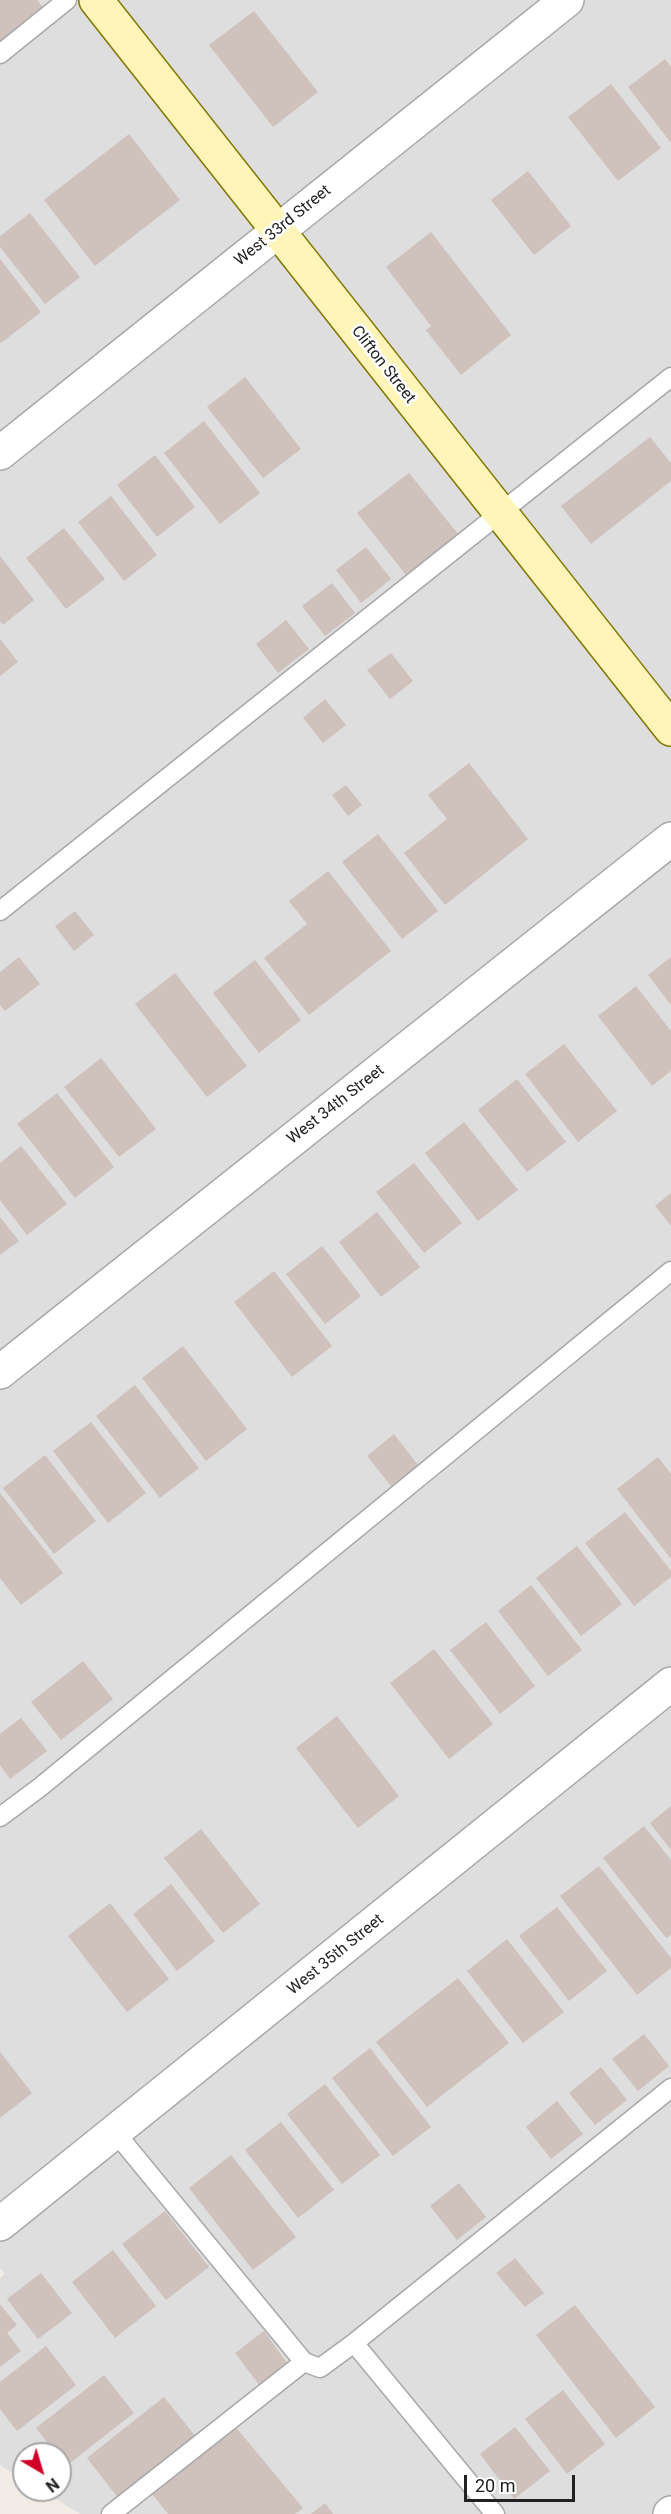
<!DOCTYPE html>
<style>
body{margin:0}
#map{position:relative;width:671px;height:2514px;overflow:hidden;background:#f2ece7;font-family:Roboto,sans-serif}
canvas{display:block}
.north{position:absolute;left:12px;top:2442px;width:60px;height:60px;box-sizing:border-box;background:#fff;border:2px solid #a6a6a6;border-radius:50%;rotate:142deg;font-size:16px;font-weight:700;line-height:24px;text-align:center;color:#212121}
.north::after{content:'';display:block;margin:auto;width:21px;height:27px;background:#d20027;clip-path:polygon(50% 0,100% 100%,50% 72%,0 100%)}
.scale{position:absolute;left:464px;top:2475px;width:111px;height:27px;box-sizing:border-box;border:3px solid #212121;border-top:0;padding-left:8px;font-size:18px;line-height:21px;white-space:nowrap;color:#212121;-webkit-text-stroke:4px #fff;paint-order:stroke}
</style>
<div id="map">
<canvas width="671" height="2514"></canvas>
<div class="north">N</div>
<div class="scale">20 m</div>
</div>
<script>
const context = document.querySelector('canvas').getContext('2d');
context.lineJoin = 'round';
function fillPath(path, color) {
  context.fillStyle = color;
  context.fill(path, 'evenodd');
}
function shape(rows) {
  const path = new Path2D();
  for (const r of rows) {
    path.moveTo(r[0], r[1]);
    for (let i = 2; i < r.length; i += 2) path.lineTo(r[i], r[i + 1]);
  }
  return path;
}
function strokePath(path, color, width, dash) {
  context.strokeStyle = color;
  context.lineWidth = width;
  context.lineCap = dash ? 'butt' : 'round';
  context.setLineDash(dash || []);
  context.stroke(path);
}
function label(font, color, halo, rows, align = 'center') {
  context.font = font + ' Roboto,sans-serif';
  context.lineWidth = 5;
  context.setLineDash([]);
  context.textBaseline = 'middle';
  context.strokeStyle = halo;
  context.fillStyle = color;
  for (const [text, x, y, turn = 0] of rows) {
    context.save();
    context.translate(x, y);
    context.rotate((+turn || 0) * Math.PI / 180);
    context.textAlign = isNaN(turn) ? turn : align;
    if (halo) context.strokeText(text, 0, 0);
    context.fillText(text, 0, 0);
    context.restore();
  }
}
fillPath(shape([
 [0,0,671,0,671,2514,80,2514,41,2490,60,2490,60,2454,24,2454,24,2480,0,2465,0,2278,5,2274,0,2268]
]), '#dfdede');
fillPath(shape([
 [0,0,37,0,47,12,0,49],
 [254,11,318,92,273,127,209,45],
 [665,59,671,67,671,143,628,87],
 [611,84,661,148,618,181,568,117],
 [129,134,180,200,95,266,44,200],
 [528,171,571,226,534,255,491,200],
 [30,213,80,277,45,304,0,247,0,236],
 [431,232,511,335,461,375,426,330,431,326,386,267],
 [0,259,41,312,1,343,0,342],
 [245,377,301,449,263,478,207,407],
 [204,421,260,493,220,524,164,453],
 [650,437,671,463,671,481,591,544,561,506],
 [155,455,195,507,157,537,117,485],
 [409,473,458,534,406,575,357,513],
 [111,496,157,555,124,581,78,522],
 [64,528,105,579,66,609,26,558],
 [366,547,391,579,361,603,336,570],
 [0,556,34,600,3,625,0,621],
 [332,583,355,613,325,636,302,606],
 [286,620,309,649,278,673,256,644],
 [0,639,18,662,0,676],
 [391,653,413,681,390,699,367,670],
 [325,699,346,725,323,743,303,718],
 [469,763,528,839,445,905,404,853,447,819,428,795],
 [346,785,362,805,348,816,332,795],
 [378,834,438,911,402,939,342,862],
 [328,871,391,951,309,1015,264,958,307,924,289,901],
 [75,911,94,935,74,951,55,926],
 [19,957,40,984,5,1011,0,1005,0,972],
 [671,957,671,1005,648,975],
 [255,960,301,1020,259,1053,213,993],
 [175,973,247,1066,207,1097,135,1004],
 [636,986,671,1031,671,1071,652,1086,598,1016],
 [564,1044,617,1111,578,1142,525,1074],
 [101,1058,156,1129,119,1157,64,1087],
 [517,1079,566,1142,527,1172,478,1110],
 [57,1093,114,1167,75,1198,17,1124],
 [464,1122,518,1190,478,1221,425,1153],
 [21,1146,67,1204,27,1235,0,1200,0,1163],
 [414,1163,462,1223,424,1253,376,1192],
 [671,1193,671,1226,655,1206],
 [377,1212,420,1267,381,1297,339,1242],
 [0,1217,19,1241,0,1255],
 [322,1246,361,1296,325,1324,286,1274],
 [274,1271,332,1346,292,1377,234,1302],
 [183,1346,247,1429,206,1461,142,1378],
 [135,1385,199,1468,160,1498,96,1416],
 [91,1422,146,1493,108,1523,53,1451],
 [394,1434,418,1465,391,1486,367,1456],
 [45,1455,96,1521,54,1554,3,1488],
 [658,1457,671,1474,671,1559,617,1489],
 [0,1493,63,1573,21,1605,0,1578],
 [625,1512,671,1571,671,1577,634,1606,585,1543],
 [577,1546,622,1604,581,1636,536,1578],
 [531,1585,582,1650,548,1676,498,1611],
 [486,1622,535,1686,500,1714,450,1650],
 [434,1649,493,1724,449,1759,390,1683],
 [83,1661,113,1699,61,1740,31,1702],
 [337,1716,399,1796,358,1828,296,1748],
 [21,1718,47,1751,10,1779,0,1765,0,1734],
 [671,1806,671,1850,650,1823],
 [644,1826,671,1860,671,1935,666,1938,603,1858],
 [201,1829,260,1904,223,1933,164,1858],
 [599,1866,671,1958,671,1968,637,1995,560,1896],
 [171,1884,215,1941,177,1971,133,1914],
 [110,1903,169,1979,127,2012,68,1936],
 [557,1907,607,1971,569,2001,519,1936],
 [507,1939,564,2012,523,2043,467,1971],
 [458,1978,509,2043,427,2107,376,2042],
 [644,2034,669,2066,638,2091,612,2059],
 [370,2048,431,2127,393,2156,332,2078],
 [0,2052,32,2093,0,2118],
 [601,2067,627,2100,595,2125,569,2093],
 [325,2084,380,2155,342,2184,287,2114],
 [557,2101,583,2134,551,2159,526,2127],
 [281,2122,334,2190,298,2218,245,2150],
 [231,2155,296,2237,253,2270,189,2188],
 [459,2183,486,2217,457,2240,430,2206],
 [165,2211,209,2267,166,2300,122,2244],
 [113,2250,156,2306,115,2338,72,2282],
 [515,2258,544,2293,525,2307,496,2273],
 [41,2273,72,2313,38,2339,7,2299],
 [0,2304,17,2325,7,2333,21,2351,0,2367],
 [575,2305,655,2407,616,2438,536,2335],
 [264,2331,287,2363,260,2386,235,2353],
 [46,2346,76,2385,17,2431,0,2409,0,2382],
 [104,2375,134,2413,66,2466,60,2459,60,2454,56,2454,36,2428],
 [563,2390,605,2444,567,2474,525,2419],
 [164,2397,200,2442,122,2503,87,2458],
 [234,2425,303,2508,295,2514,168,2514,152,2494],
 [515,2427,550,2471,514,2499,480,2454],
 [325,2503,333,2514,311,2514]
]), '#cfc1bc');
const lane = shape([
 [0,54,67,0],
 [0,911,671,377],
 [0,1817,39,1788,671,1271],
 [115,2132,304,2362,320,2368,354,2343,671,2088],
 [354,2343,495,2514],
 [111,2514,304,2362]
]);
const street = shape([
 [0,453,567,0],
 [0,1372,671,839],
 [0,2224,671,1684],
 [670,2514,671,2513]
]);
const secondary = shape([
 [96,0,671,729]
]);
strokePath(lane, '#a8a8a8', 21);
strokePath(street, '#a8a8a8', 36);
strokePath(secondary, '#807600', 36);
strokePath(lane, '#fff', 18);
strokePath(street, '#fff', 33);
strokePath(secondary, '#fff5b8', 33);
label('16px', '#212121', '#fff', [
 ["West 33rd Street",283,226,-39],
 ["Clifton Street",383,365,52],
 ["West 34th Street",336,1105,-38],
 ["West 35th Street",336,1955,-39]
]);
</script>
